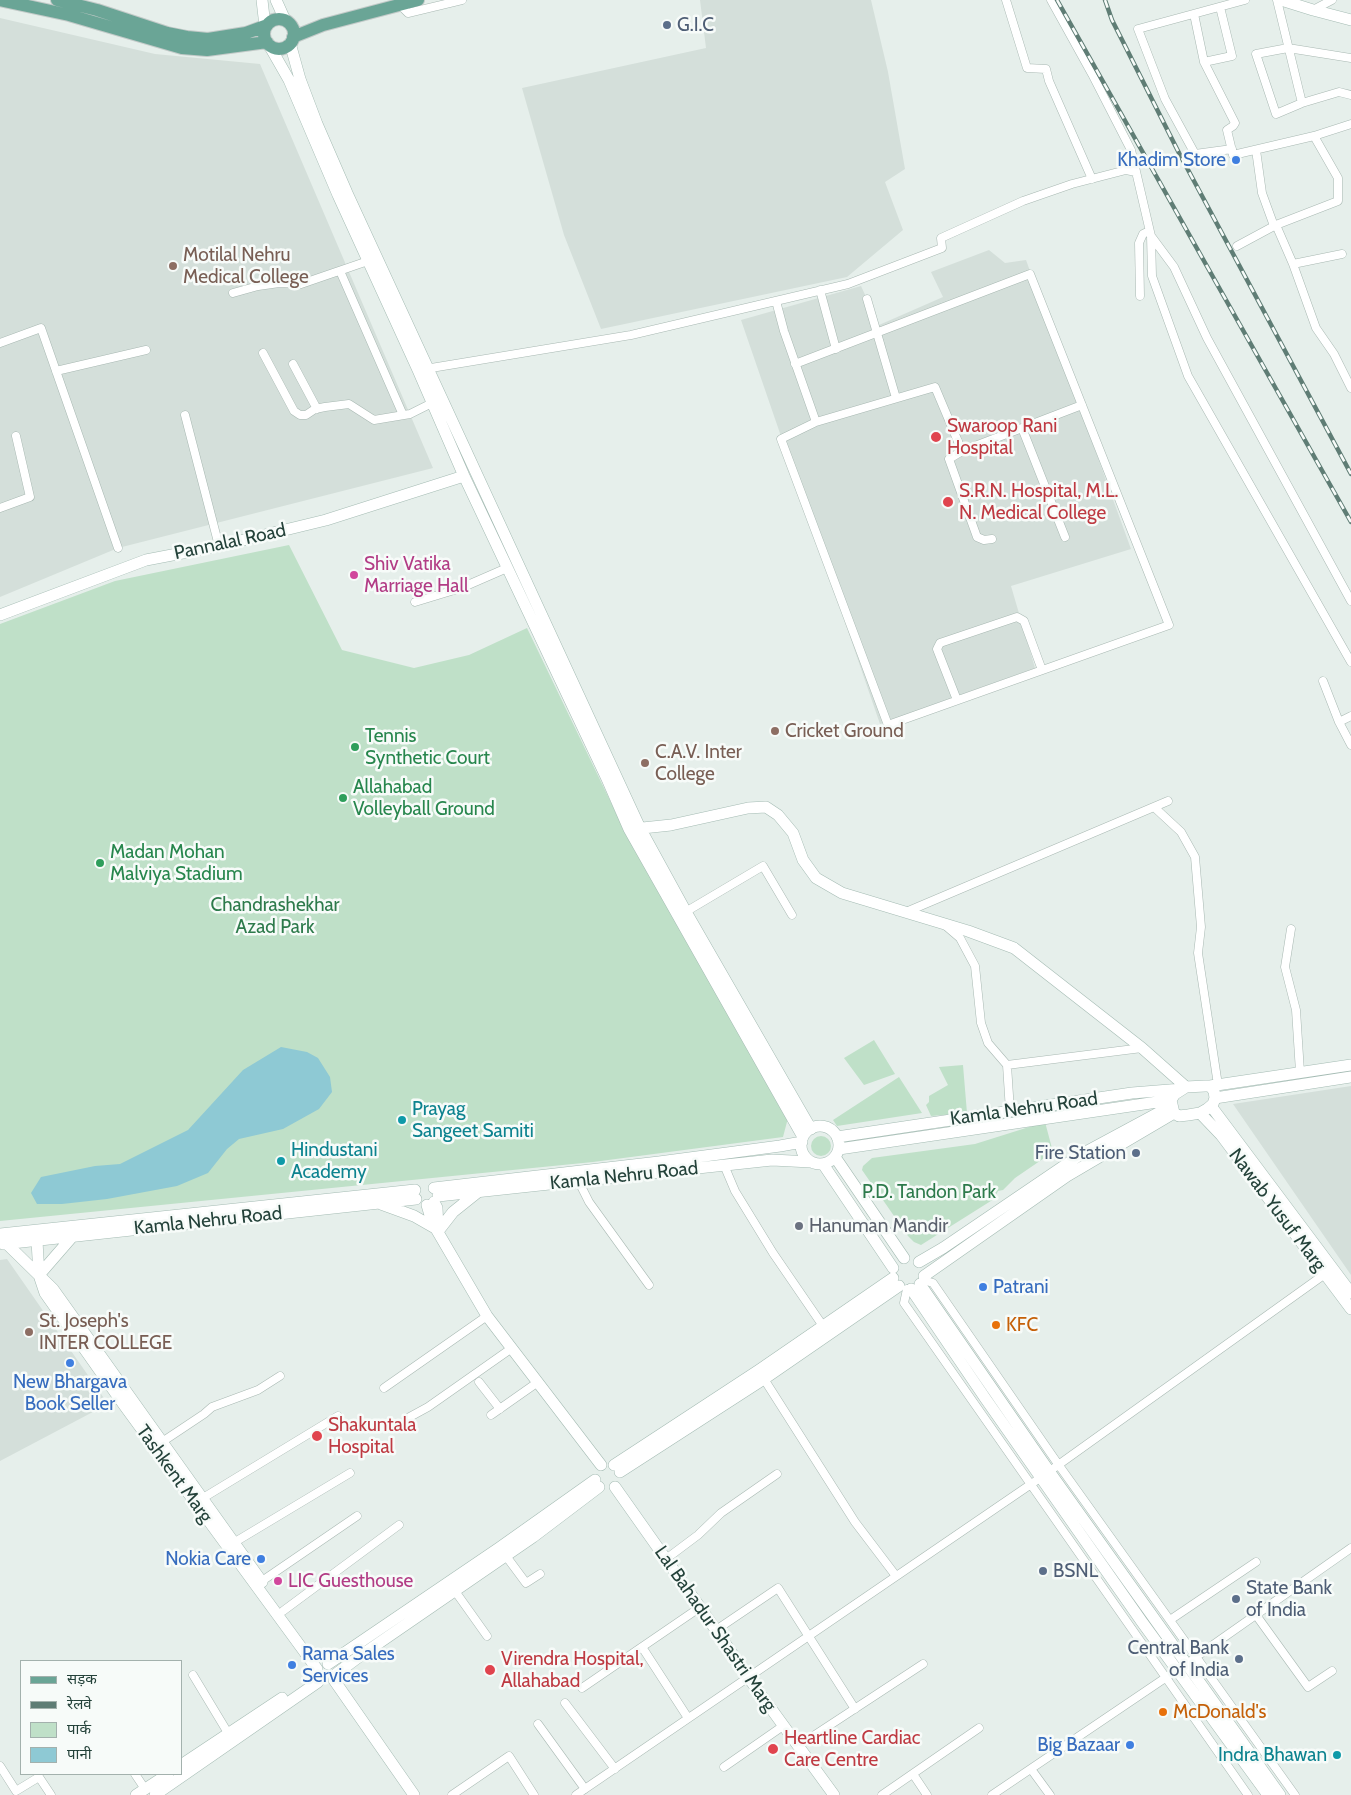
<!DOCTYPE html>
<meta charset="utf-8">
<style>
body{margin:0}
#map{position:relative;width:1351px;height:1795px;overflow:hidden;background:#e6efeb;font-family:Cabin,"Noto Sans Devanagari",sans-serif}
canvas{display:block}
.legend{position:absolute;left:20px;top:1660px;width:162px;height:115px;box-sizing:border-box;background:#f7fbf9;border:1px solid #a3b1ad;margin:0;padding:6px 9px;list-style:none;font-size:15px;color:#24423a}
.legend li{display:flex;align-items:center;gap:10px;height:25px}
.legend b{width:25px;border:1px solid #a3b1ad}
</style>
<div id="map">
<canvas width="1351" height="1795"></canvas>
<ul class="legend">
<li><b style="height:6px;background:#6aa596"></b>सड़क</li>
<li><b style="height:6px;background:#5f7d75"></b>रेलवे</li>
<li><b style="height:14px;background:#bfe0c8"></b>पार्क</li>
<li><b style="height:14px;background:#8ec9d4"></b>पानी</li>
</ul>
</div>
<script>
const context = document.querySelector('canvas').getContext('2d');
context.lineJoin = 'round';
function fillPath(path, color) {
  context.fillStyle = color;
  context.fill(path, 'evenodd');
}
function shape(rows) {
  const path = new Path2D();
  for (const r of rows) {
    if (r.length === 3) {
      path.moveTo(r[0] + r[2], r[1]);
      path.arc(r[0], r[1], r[2], 0, 2 * Math.PI);
      continue;
    }
    path.moveTo(r[0], r[1]);
    for (let i = 2; i < r.length; i += 2) path.lineTo(r[i], r[i + 1]);
  }
  return path;
}
function strokePath(path, color, width, dash) {
  context.strokeStyle = color;
  context.lineWidth = width;
  context.lineCap = dash ? 'butt' : 'round';
  context.setLineDash(dash || []);
  context.stroke(path);
}
function label(font, color, halo, rows, align = 'center') {
  context.font = font + ' Cabin,sans-serif';
  context.lineWidth = 5;
  context.setLineDash([]);
  context.textBaseline = 'middle';
  context.strokeStyle = halo;
  context.fillStyle = color;
  for (const [text, x, y, turn = 0] of rows) {
    context.save();
    context.translate(x, y);
    context.rotate((+turn || 0) * Math.PI / 180);
    context.textAlign = isNaN(turn) ? turn : align;
    if (halo) context.strokeText(text, 0, 0);
    context.fillText(text, 0, 0);
    context.restore();
  }
}
fillPath(shape([
 [700,0,871,0,888,72,905,169,885,182,903,230,847,277,601,329,564,235,522,88,706,48],
 [0,18,155,54,260,64,433,468,118,548,0,597],
 [989,250,1005,263,1026,260,1131,549,1011,586,1035,668,880,724,741,320,861,286,879,325,943,297,931,272],
 [1351,1086,1351,1275,1233,1104],
 [7,1259,108,1404,0,1461,0,1260]
]), '#d4dfda');
fillPath(shape([
 [289,545,342,650,414,668,469,655,527,628,629,840,788,1118,783,1137,593,1162,0,1221,0,624,115,581],
 [874,1040,895,1074,864,1085,844,1058],
 [963,1065,967,1113,931,1116,926,1105,929,1102,929,1096,948,1085,939,1067],
 [899,1077,922,1113,837,1126,833,1120],
 [1045,1122,1053,1152,1015,1178,1003,1190,998,1191,994,1199,921,1245,914,1242,908,1236,862,1170,863,1166,872,1158,975,1144],
 [821,1146,10]
]), '#bfe0c8');
fillPath(shape([
 [281,1047,307,1052,318,1058,330,1077,332,1092,319,1109,283,1129,239,1139,227,1149,208,1173,177,1186,107,1199,62,1204,37,1204,31,1193,41,1177,95,1166,120,1164,188,1130,243,1070]
]), '#8ec9d4');
const street = shape([
 [1006,0,1027,68,1046,69,1049,81,1092,179],
 [1051,0,1092,74,1131,150,1151,236,1152,276,1188,376,1351,662],
 [1277,0,1302,103,1339,92,1351,95],
 [401,4,400,5,408,13,462,0],
 [1313,10,1332,0],
 [1194,14,1204,62,1235,123,1233,126,1227,130,1233,155,1314,136,1351,124],
 [1204,62,1232,56,1220,7],
 [1302,103,1276,114,1256,54,1288,48,1351,58],
 [1232,149,1195,154,1165,99,1138,29,1245,0],
 [1256,150,1262,193,1274,226],
 [1276,225,1293,264,1316,328,1334,354,1351,388],
 [1151,236,1174,267,1207,338,1351,601],
 [1237,246,1276,225,1338,201,1338,178,1314,136],
 [1293,264,1342,254],
 [340,271,403,415],
 [820,290,836,349],
 [233,293,258,286,279,283,301,284,368,261],
 [1140,296,1139,243,1143,234,1149,231],
 [867,299,896,398],
 [776,301,784,331,816,422],
 [0,343,41,328,118,548],
 [263,353,294,411,300,415,306,415,315,409,325,407,349,404,374,420,410,414,432,403],
 [293,364,317,409],
 [795,364,1030,274,1169,625,888,725,781,439,816,422,935,387,962,451,949,459,977,537,984,540,992,539],
 [425,369,631,335,848,284,942,248,941,238,1023,201,1072,184,1126,170,1136,172],
 [56,371,146,350],
 [185,415,219,546],
 [1022,428,1065,537],
 [962,451,1082,405],
 [0,508,30,497,16,436],
 [415,602,461,588,507,568],
 [1323,681,1339,722,1351,745],
 [957,700,937,649,940,643,1017,617,1024,621,1042,670],
 [1339,722,1351,716],
 [1154,807,1181,832,1195,857,1201,927,1198,953,1218,1085],
 [906,912,1168,801],
 [682,914,763,866,792,915],
 [946,926,960,938,975,966,981,1023,988,1043,1007,1065],
 [1291,929,1285,967,1296,1010,1300,1072],
 [1010,1111,1007,1065,1142,1048],
 [724,1165,735,1191,773,1253,823,1326],
 [578,1180,589,1202,649,1285],
 [923,1280,933,1283,1058,1464,1295,1795],
 [907,1289,904,1303,1248,1795],
 [764,1379,855,1522,896,1576],
 [479,1382,500,1409],
 [384,1388,487,1316],
 [491,1415,538,1382],
 [406,1419,428,1407,512,1348],
 [162,1442,204,1414,212,1407,258,1390,280,1376],
 [203,1498,338,1416],
 [235,1542,350,1473],
 [506,1556,526,1583,540,1574],
 [666,1559,698,1535,721,1513,777,1474],
 [262,1581,357,1516],
 [455,1591,487,1636],
 [283,1611,399,1525],
 [1256,1615,1308,1687,1332,1671],
 [1170,1620,1256,1562],
 [716,1630,778,1588,855,1709],
 [642,1647,688,1718],
 [1193,1659,1351,1548],
 [193,1675,228,1733],
 [582,1688,699,1608],
 [565,1703,615,1769],
 [538,1724,585,1789],
 [798,1746,923,1664],
 [0,1766,16,1791,39,1777,51,1795],
 [724,1767,783,1726],
 [1031,1769,1050,1795],
 [135,1774,145,1789],
 [913,1774,927,1795],
 [452,1795,509,1756,534,1795],
 [576,1795,1040,1478,1325,1274],
 [882,1795,979,1728],
 [992,1795,1177,1670]
]);
const secondary = shape([
 [262,0,265,26],
 [276,0,285,20],
 [1281,0,1313,10,1351,20],
 [290,43,300,79,317,124,347,193,640,828,686,912,811,1129],
 [269,45,289,80,338,195,418,370,464,476,608,781,629,829,803,1137],
 [0,615,146,560,219,546,326,520,464,476],
 [633,829,671,825,748,808,766,807,778,815,793,833,803,860,816,878,842,893,968,931,1014,948,1142,1048,1186,1087],
 [1205,1086,1210,1086,1214,1091,1215,1098,1213,1104,1207,1109,1200,1113,1188,1115,1179,1116,1174,1113,1171,1100,1175,1094,1186,1087,1205,1086],
 [1210,1086,1351,1065],
 [1215,1098,1351,1077],
 [1211,1106,1351,1293],
 [1200,1113,1221,1135,1351,1309],
 [820,1145,19],
 [837,1137,1132,1093,1182,1089],
 [839,1149,1171,1100],
 [835,1157,904,1258],
 [823,1164,893,1268],
 [434,1188,659,1162,780,1146,802,1142],
 [438,1196,772,1160,811,1162],
 [434,1202,437,1208,438,1229],
 [381,1204,414,1216,435,1228],
 [427,1205,432,1222,487,1316,601,1465],
 [439,1230,453,1212,478,1192],
 [35,1231,37,1241,39,1275,45,1293,124,1405,317,1669],
 [0,1234,415,1190],
 [3,1244,416,1199],
 [7,1244,53,1289,262,1582],
 [919,1262,943,1248,1080,1155,1171,1106],
 [39,1275,72,1237],
 [924,1276,1067,1176,1174,1113],
 [920,1284,1049,1471,1280,1795],
 [911,1289,985,1398,1142,1622,1268,1795],
 [614,1465,759,1370,893,1278],
 [620,1472,764,1379,899,1286],
 [615,1487,716,1630,748,1677,834,1795],
 [328,1664,499,1548,595,1480],
 [336,1674,360,1656,533,1537,599,1487],
 [334,1680,414,1795],
 [181,1765,282,1698],
 [136,1795,168,1774],
 [155,1795,318,1682]
]);
const primary = shape([
 [0,0,69,15,182,48,207,50,267,42],
 [57,0,97,10,167,33,187,37,208,39,246,33,265,26],
 [279,34,15],
 [293,37,323,25,418,0]
]);
strokePath(street, '#a8b8b2', 9);
strokePath(secondary, '#a4bbb3', 12);
strokePath(primary, '#c2cac8', 14);
strokePath(street, '#fff', 8);
strokePath(secondary, '#fff', 11);
strokePath(primary, '#6aa596', 12);
const rail = shape([
 [1057,0,1351,522],
 [1105,0,1112,20,1179,153,1351,474]
]);
strokePath(rail, '#5f7d75', 4.5);
strokePath(rail, '#f7fbf9', 2.5, [8]);
for (const [x, y, r, color] of [
 [667,25,5,"#5c6f8a"],
 [1236,160,5,"#3f7fe0"],
 [173,266,5,"#8d6e63"],
 [936,437,6,"#e0444e"],
 [948,502,6,"#e0444e"],
 [354,575,5,"#d1479c"],
 [775,731,5,"#8d6e63"],
 [355,747,5,"#2e9e5b"],
 [645,763,5,"#8d6e63"],
 [343,798,5,"#2e9e5b"],
 [100,863,5,"#2e9e5b"],
 [402,1120,5,"#0f9aa8"],
 [1136,1153,5,"#5c6f8a"],
 [281,1161,5,"#0f9aa8"],
 [799,1226,5,"#6b7280"],
 [983,1287,5,"#3f7fe0"],
 [996,1325,5,"#e8710a"],
 [29,1332,5,"#8d6e63"],
 [70,1363,5,"#3f7fe0"],
 [317,1436,6,"#e0444e"],
 [261,1559,5,"#3f7fe0"],
 [1043,1571,5,"#5c6f8a"],
 [278,1581,5,"#d1479c"],
 [1236,1599,5,"#5c6f8a"],
 [1239,1659,5,"#5c6f8a"],
 [292,1665,5,"#3f7fe0"],
 [490,1670,6,"#e0444e"],
 [1163,1712,5,"#e8710a"],
 [1130,1745,5,"#3f7fe0"],
 [773,1749,6,"#e0444e"],
 [1337,1755,5,"#0f9aa8"]
]) {
  const dot = new Path2D();
  dot.arc(x, y, r, 0, 2 * Math.PI);
  context.fillStyle = color;
  context.fill(dot);
  strokePath(dot, '#f7fbf9', 2);
}
label('19px', '#4e5e75', '#f7fbf9', [
 ["G.I.C",677,25],
 ["Fire Station",1126,1153,"right"],
 ["BSNL",1053,1571],
 ["State Bank",1246,1588],
 ["of India",1246,1610],
 ["Central Bank",1229,1648,"right"],
 ["of India",1229,1670,"right"]
], 'left');
label('19px', '#366cbe', '#f7fbf9', [
 ["Khadim Store",1226,160],
 ["Patrani",993,1287,"left"],
 ["New Bhargava",70,1382,"center"],
 ["Book Seller",70,1404,"center"],
 ["Nokia Care",251,1559],
 ["Rama Sales",302,1654,"left"],
 ["Services",302,1676,"left"],
 ["Big Bazaar",1120,1745]
], 'right');
label('19px', '#785e54', '#f7fbf9', [
 ["Motilal Nehru",183,255],
 ["Medical College",183,277],
 ["Cricket Ground",785,731],
 ["C.A.V. Inter",655,752],
 ["College",655,774],
 ["St. Joseph's",39,1321],
 ["INTER COLLEGE",39,1343]
], 'left');
label('19px', '#be3a42', '#f7fbf9', [
 ["Swaroop Rani",947,426],
 ["Hospital",947,448],
 ["S.R.N. Hospital, M.L.",959,491],
 ["N. Medical College",959,513],
 ["Shakuntala",328,1425],
 ["Hospital",328,1447],
 ["Virendra Hospital,",501,1659],
 ["Allahabad",501,1681],
 ["Heartline Cardiac",784,1738],
 ["Care Centre",784,1760]
], 'left');
label('19px', '#24423a', '#f7fbf9', [
 ["Pannalal Road",230,542,-12],
 ["Kamla Nehru Road",1024,1109,-8],
 ["Kamla Nehru Road",624,1176,-6],
 ["Nawab Yusuf Marg",1277,1210,53],
 ["Kamla Nehru Road",208,1221,-6],
 ["Tashkent Marg",174,1474,54],
 ["Lal Bahadur Shastri Marg",715,1629,55]
]);
label('19px', '#b23c85', '#f7fbf9', [
 ["Shiv Vatika",364,564],
 ["Marriage Hall",364,586],
 ["LIC Guesthouse",288,1581]
], 'left');
label('19px', '#27864d', '#f7fbf9', [
 ["Tennis",365,736],
 ["Synthetic Court",365,758],
 ["Allahabad",353,787],
 ["Volleyball Ground",353,809],
 ["Madan Mohan",110,852],
 ["Malviya Stadium",110,874]
], 'left');
label('19px', '#2d7a4b', '#f7fbf9', [
 ["Chandrashekhar",275,905],
 ["Azad Park",275,927],
 ["P.D. Tandon Park",929,1192]
]);
label('19px', '#0d838f', '#f7fbf9', [
 ["Prayag",412,1109],
 ["Sangeet Samiti",412,1131],
 ["Hindustani",291,1150],
 ["Academy",291,1172],
 ["Indra Bhawan",1327,1755,"right"]
], 'left');
label('19px', '#5b616d', '#f7fbf9', [
 ["Hanuman Mandir",809,1226]
], 'left');
label('19px', '#c56008', '#f7fbf9', [
 ["KFC",1006,1325],
 ["McDonald's",1173,1712]
], 'left');
</script>
